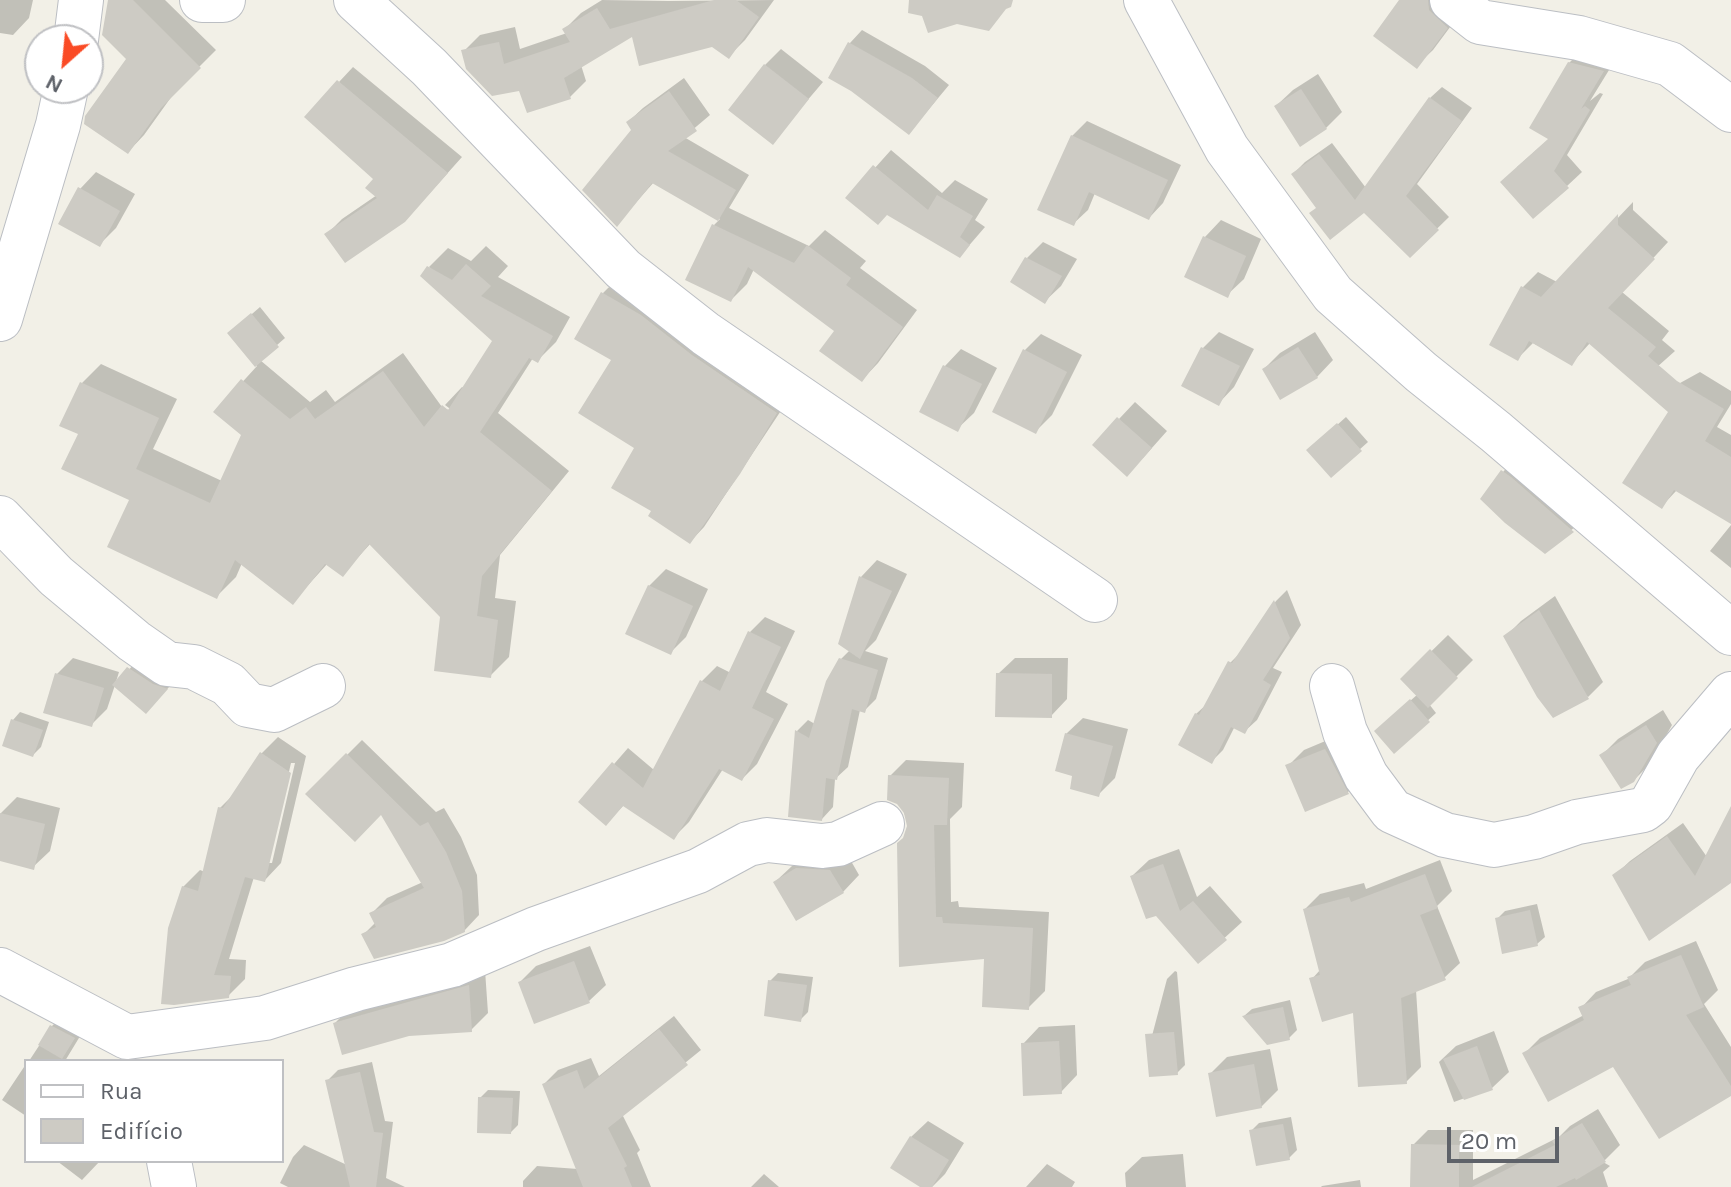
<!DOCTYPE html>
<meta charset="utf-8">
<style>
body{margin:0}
#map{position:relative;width:1731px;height:1187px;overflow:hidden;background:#f2f0e7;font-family:Karla,sans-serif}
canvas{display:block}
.legend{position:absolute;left:24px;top:1059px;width:260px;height:104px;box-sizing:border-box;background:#fff;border:2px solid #bfc0c3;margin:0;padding:10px 14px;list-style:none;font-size:24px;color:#5e6269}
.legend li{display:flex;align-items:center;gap:16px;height:40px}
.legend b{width:40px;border:2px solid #bfc0c3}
.north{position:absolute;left:24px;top:24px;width:80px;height:80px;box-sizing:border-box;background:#fff;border:2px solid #bfc0c3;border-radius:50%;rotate:207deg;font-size:22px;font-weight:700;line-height:32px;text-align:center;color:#5e6269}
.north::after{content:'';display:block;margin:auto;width:28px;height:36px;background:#fa4b25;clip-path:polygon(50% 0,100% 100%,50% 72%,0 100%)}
.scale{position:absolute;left:1447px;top:1127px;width:112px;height:36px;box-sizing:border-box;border:4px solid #5e6269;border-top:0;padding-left:10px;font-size:24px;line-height:28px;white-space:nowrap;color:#5e6269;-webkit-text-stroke:6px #fff;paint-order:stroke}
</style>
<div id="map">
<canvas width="1731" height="1187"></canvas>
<ul class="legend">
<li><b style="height:10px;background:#fff"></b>Rua</li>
<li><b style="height:22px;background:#cdcbc4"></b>Edifício</li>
</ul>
<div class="north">N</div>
<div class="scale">20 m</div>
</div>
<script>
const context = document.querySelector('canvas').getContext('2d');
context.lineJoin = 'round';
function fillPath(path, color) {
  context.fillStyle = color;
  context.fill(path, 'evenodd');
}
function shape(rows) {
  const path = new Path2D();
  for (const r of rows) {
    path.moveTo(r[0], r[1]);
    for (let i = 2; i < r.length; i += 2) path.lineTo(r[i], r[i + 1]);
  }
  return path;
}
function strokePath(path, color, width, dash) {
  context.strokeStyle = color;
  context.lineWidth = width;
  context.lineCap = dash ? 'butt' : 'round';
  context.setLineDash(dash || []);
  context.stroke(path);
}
fillPath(shape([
 [0,0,33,0,29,18,13,35,0,33],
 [111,0,165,0,216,50,177,89,144,135,128,152,128,59],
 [602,0,669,1,774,0,745,40,729,56,713,45,633,34,581,65,586,81,570,97,521,88,464,51,480,35,515,27,520,49,567,33,565,29,581,13],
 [1402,0,1452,0,1462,11,1433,50,1416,66],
 [862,30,925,66,949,85,909,133,852,89,830,77,850,43],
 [1584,48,1617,57,1590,101,1600,93,1603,94,1567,155,1582,172,1567,186,1517,167,1550,138,1569,63],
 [781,49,823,82,772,142,765,65],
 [353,67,462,157,420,204,327,234,342,219,377,195,376,178,339,82],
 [1318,74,1342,112,1326,128,1276,106,1293,90],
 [684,78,710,115,684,137,749,175,729,208,809,246,825,230,866,261,860,268,917,310,878,363,862,380,837,331,754,269,747,284,731,300,714,225,720,219,654,182,617,224,634,130,628,122,643,108],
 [1442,87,1472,108,1417,184,1449,217,1410,255,1364,210,1318,208,1293,174,1305,162,1332,143,1366,188,1430,98],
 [1087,121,1181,165,1163,203,1149,218,1095,193,1088,210,1073,224,1072,136],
 [891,150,942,193,955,180,988,199,975,220,985,227,960,256,887,213,848,198],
 [96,172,135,194,116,228,100,244,80,189],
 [1633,202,1633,210,1668,242,1622,292,1669,331,1662,340,1675,351,1638,384,1590,343,1571,364,1533,343,1518,358,1523,287,1538,272,1557,282],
 [1221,220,1261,239,1244,279,1227,295,1205,237],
 [1043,242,1077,259,1061,286,1044,302,1027,258],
 [486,246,508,266,498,277,570,317,556,342,537,361,533,358,498,413,569,471,500,555,495,598,516,601,509,657,490,676,442,616,371,543,343,574,328,563,293,602,242,563,236,577,217,596,132,499,80,434,62,425,82,383,101,364,177,399,153,449,222,481,244,434,216,411,257,366,230,333,260,307,285,338,260,360,310,402,326,390,335,402,403,353,442,407,457,414,445,405,462,387,464,388,495,341,429,267,448,248,471,261],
 [617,279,790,397,704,527,690,542,637,448,613,360,603,293],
 [1219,332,1254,349,1234,387,1218,404,1183,385,1203,348],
 [1315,332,1333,360,1317,377,1264,369,1280,353],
 [1041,334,1082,355,1052,415,1035,432,1025,350],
 [961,349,997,368,974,413,957,429,922,411,945,366],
 [1700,372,1731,391,1731,404,1717,427,1731,435,1731,506,1677,490,1662,506,1671,388],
 [1135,402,1167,431,1143,458,1119,419],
 [1346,417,1368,442,1331,475,1317,443],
 [1510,464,1580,523,1545,551,1503,472],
 [1731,525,1731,568,1710,551],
 [877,560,907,574,876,640,865,651,888,658,876,699,864,711,860,710,848,767,835,779,833,807,822,819,797,731,808,720,815,724,841,659,850,650,840,643,861,577],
 [666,569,708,589,686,637,670,653,649,586],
 [1287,590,1301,625,1273,668,1282,672,1257,720,1245,731,1235,726,1223,750,1211,762,1196,714,1208,703,1230,663,1242,651,1276,601],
 [1555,596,1603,682,1588,697,1506,636,1521,621],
 [765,617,795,631,766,692,788,704,757,764,742,779,723,769,689,822,674,837,624,805,606,823,581,802,628,748,654,770,702,681,717,666,731,673,750,632],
 [1448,635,1473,660,1429,704,1436,713,1394,751,1384,724,1418,694,1403,679],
 [145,652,182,673,146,712,115,685,107,709,91,725,57,674,73,658,119,672,115,685],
 [1015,658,1068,658,1067,699,1051,716,998,674],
 [1663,710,1672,725,1650,764,1633,781,1602,755,1618,739],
 [20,712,49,722,41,747,33,755,13,720],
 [1083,718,1128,729,1115,778,1098,795,1074,775,1066,734],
 [1342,734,1364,776,1347,793,1288,766,1304,750],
 [278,737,306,756,281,863,265,880,254,877,229,959,246,960,245,979,228,996,174,1003,183,887,200,870,205,872,220,808,236,792,262,753],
 [291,763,295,763,272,863,268,863],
 [362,740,436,812,444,808,461,837,477,875,479,915,464,931,364,934,376,922,372,913,387,898,423,882,382,812,308,794],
 [906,760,964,763,962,807,950,819,951,902,958,901,959,907,1049,912,1045,991,1028,1008,987,956,901,965,905,838,909,826,890,776],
 [17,797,60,808,50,851,33,867,0,859,0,814],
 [1731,811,1731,881,1615,875,1630,861,1683,823,1707,857],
 [1179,849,1197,897,1210,886,1242,922,1198,962,1132,876,1149,860],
 [814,853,847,854,859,875,843,892,775,882,792,866],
 [1440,860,1452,891,1437,906,1460,963,1444,978,1416,990,1421,1067,1406,1082,1355,1010,1312,979,1320,970,1305,909,1320,894,1364,883,1366,889],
 [1537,904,1545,937,1537,944,1497,919,1505,911],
 [1696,941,1718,990,1704,1004,1731,1047,1731,1093,1614,1064,1525,1053,1540,1038,1584,1015,1581,1008,1596,992,1628,979,1645,962],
 [590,946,606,985,589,1001,520,982,536,966],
 [485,970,488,1013,471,1030,335,1023,351,1007],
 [1175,971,1177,972,1185,1065,1177,1073,1148,1051,1167,979],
 [778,973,813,977,808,1012,801,1019,770,981],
 [1290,1000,1297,1030,1289,1038,1244,1016,1252,1009],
 [67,1011,88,1023,65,1061,29,1061,52,1026],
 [674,1016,701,1050,622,1114,640,1150,637,1153,651,1187,523,1187,523,1181,537,1166,578,1169,544,1084,558,1070,591,1058,599,1076],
 [1075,1025,1077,1075,1061,1092,1023,1044,1039,1027],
 [1494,1031,1509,1072,1492,1088,1454,1102,1439,1062,1456,1046],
 [1270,1049,1278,1090,1261,1107,1211,1073,1227,1057],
 [372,1062,385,1121,393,1122,386,1178,405,1187,288,1187,280,1183,293,1157,304,1145,347,1165,327,1081,338,1070],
 [26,1064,26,1116,2,1100],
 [488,1090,520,1091,518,1125,511,1132,480,1098],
 [1598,1109,1620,1145,1603,1162,1610,1166,1603,1172,1608,1187,1412,1187,1413,1145,1428,1130,1473,1130,1473,1180,1559,1137,1570,1126],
 [1291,1117,1297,1150,1289,1158,1251,1131,1259,1123],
 [928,1121,964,1143,945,1174,932,1187,923,1187,911,1137],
 [1183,1154,1186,1187,1126,1187,1125,1173,1142,1157],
 [57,1161,100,1161,82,1180],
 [1047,1164,1075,1182,1072,1187,1026,1187],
 [764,1174,779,1187,751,1187],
 [1360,1180,1361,1187,1321,1187,1322,1186]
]), '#0003');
fillPath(shape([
 [108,0,133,0,201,68,161,108,128,154,84,124,85,116,126,59,102,35],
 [714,0,736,0,759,17,729,59,712,47,639,66,632,37,564,78,571,99,527,113,519,91,492,96,466,69,461,50,499,42,504,64,570,42,562,29,597,8,610,29],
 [909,0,1013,0,1011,7,1006,9,989,31,957,24,928,33,922,16,908,13],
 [1399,0,1428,0,1429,10,1448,28,1417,69,1373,36],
 [848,42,912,78,938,98,909,135,851,91,828,78],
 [1568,62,1604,71,1581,109,1585,106,1590,110,1554,171,1569,188,1533,219,1500,182,1548,139,1529,128],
 [764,64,809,99,773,145,728,110],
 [337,80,448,173,405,222,345,263,324,234,377,198,365,188,373,179,304,117],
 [1301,89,1327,129,1300,147,1274,106],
 [669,91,697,131,668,151,736,190,718,221,652,183,617,227,582,190,631,130,626,122],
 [1429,97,1462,121,1406,196,1439,230,1410,258,1364,213,1330,240,1309,213,1316,208,1291,174,1319,154,1355,200],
 [1071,135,1168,180,1149,220,1089,192,1074,226,1037,210],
 [873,165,928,210,937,195,973,216,960,237,970,245,960,258,887,215,878,225,845,198],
 [78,187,120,211,100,247,58,224],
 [1618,214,1618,225,1655,259,1608,308,1656,347,1648,356,1677,381,1724,409,1705,441,1731,457,1731,524,1674,490,1662,509,1622,483,1668,412,1587,342,1572,366,1529,341,1518,361,1489,345,1521,286,1541,297],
 [712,224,794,263,807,245,851,278,846,285,903,327,862,382,819,351,834,331,748,267,731,302,685,280],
 [1203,236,1246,256,1228,298,1184,277],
 [1025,257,1062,276,1045,304,1010,282],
 [466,264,491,286,481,296,553,336,538,363,529,358,480,432,552,491,482,576,477,616,498,620,491,678,434,671,440,617,369,544,343,577,325,564,293,605,235,560,217,599,107,547,129,500,61,469,78,434,59,426,80,382,159,418,136,469,210,503,241,435,213,412,241,379,290,419,306,407,315,419,383,371,424,427,442,405,448,410,492,341,420,276,427,266,452,280],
 [601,292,641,315,692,355,777,413,740,474,690,544,648,516,651,511,611,488,634,448,578,413,611,360,574,339],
 [251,313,279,347,255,367,227,333],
 [1201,347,1240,366,1219,406,1181,386],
 [1298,347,1318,378,1280,400,1262,369],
 [1023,349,1067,372,1036,434,992,412],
 [943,365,982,384,958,432,919,412],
 [1117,417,1152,448,1127,477,1092,445],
 [1337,423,1362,451,1331,478,1306,450],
 [1501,470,1511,477,1574,532,1545,554,1505,523,1480,499],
 [859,576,892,591,860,659,838,644],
 [648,585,693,606,671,655,625,634],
 [1274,600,1290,638,1263,680,1271,685,1245,734,1231,727,1212,764,1178,745,1195,713,1199,715,1228,661,1232,663],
 [1539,610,1589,699,1553,718,1537,697,1503,636],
 [748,631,781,647,752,708,774,719,742,781,719,769,674,840,623,806,606,826,578,802,612,762,643,788,700,680,720,691],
 [1430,649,1458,678,1428,708,1400,679],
 [839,658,878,670,865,713,852,709,837,780,826,778,822,821,788,817,795,730,809,738,826,681],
 [127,667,153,684,168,689,146,714,112,685],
 [55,673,104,688,92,727,43,713],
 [996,673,1052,674,1052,718,995,717],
 [1410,699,1430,722,1394,754,1374,731],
 [11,719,43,730,33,757,2,746],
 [1646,725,1657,743,1634,782,1621,789,1599,755],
 [1065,733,1113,746,1099,797,1070,789,1072,776,1055,771],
 [1325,749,1349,794,1305,812,1285,765],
 [260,752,291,773,265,882,245,877,214,975,231,976,229,998,174,1005,161,1004,168,928,182,886,198,891,218,807,223,808],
 [346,753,420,826,428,822,446,852,462,891,465,932,444,941,374,959,361,934,376,927,369,913,424,888,381,815,355,842,305,794],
 [888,775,949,778,947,825,934,825,936,917,942,917,943,923,1033,928,1029,1010,982,1007,984,959,899,967,897,843,903,838,907,826,904,813,897,804,887,800],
 [1731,806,1731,883,1649,941,1612,875,1667,836,1695,876],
 [0,813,45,824,34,870,0,861],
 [1163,864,1180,911,1193,901,1227,940,1198,964,1156,916,1146,919,1130,876],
 [796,868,830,870,844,893,796,921,773,882],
 [1425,874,1438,908,1420,915,1446,980,1401,998,1407,1084,1358,1087,1353,1013,1322,1022,1309,978,1320,975,1303,909,1349,897,1351,902],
 [1530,910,1538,946,1502,954,1495,918],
 [1681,955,1704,1007,1686,1015,1731,1086,1731,1096,1659,1139,1613,1067,1548,1102,1522,1053,1584,1020,1578,1007,1631,985,1627,977],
 [574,961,590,1003,534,1024,518,982],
 [768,980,807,985,801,1022,764,1016],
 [469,985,472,1032,409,1036,342,1055,333,1023],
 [1283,1007,1290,1040,1267,1045,1242,1016],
 [50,1025,75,1038,62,1059,38,1045],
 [659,1029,688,1065,608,1128,627,1166,624,1168,632,1187,583,1187,542,1084,577,1070,584,1089],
 [1174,1032,1178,1075,1149,1077,1145,1034],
 [1059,1041,1062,1094,1023,1096,1021,1043],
 [1477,1046,1493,1090,1464,1100,1443,1059],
 [1254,1064,1262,1108,1216,1117,1208,1073],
 [360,1072,374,1132,383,1133,376,1187,350,1187,325,1080],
 [478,1097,513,1098,511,1134,477,1133],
 [1582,1123,1606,1162,1576,1180,1575,1178,1556,1187,1472,1187,1555,1145,1552,1141],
 [1283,1124,1290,1160,1256,1166,1249,1130],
 [910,1136,949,1160,932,1187,920,1187,890,1168],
 [1411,1144,1459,1145,1459,1187,1410,1187]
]), '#cdcbc4');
const minor = shape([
 [202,0,223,0],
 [356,0,429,67,623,269,706,334,1095,600],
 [1146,0,1227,149,1333,294,1421,372,1496,432,1731,633],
 [1452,0,1480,22,1579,38,1670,64,1731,110],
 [76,40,81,0],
 [0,319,58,125,66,88],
 [0,518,56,576,134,641,167,664,194,667,228,684,248,705,274,710,323,686],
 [1332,686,1345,732,1366,776,1392,811,1445,835,1494,845,1534,837,1577,822,1643,810,1651,804,1678,756,1731,694],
 [0,970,127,1037,265,1018,356,989,452,965,536,929,698,871,748,844,767,840,822,846,838,844,882,824],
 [169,1161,174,1187]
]);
strokePath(minor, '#bbbec3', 46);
strokePath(minor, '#fff', 44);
</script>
